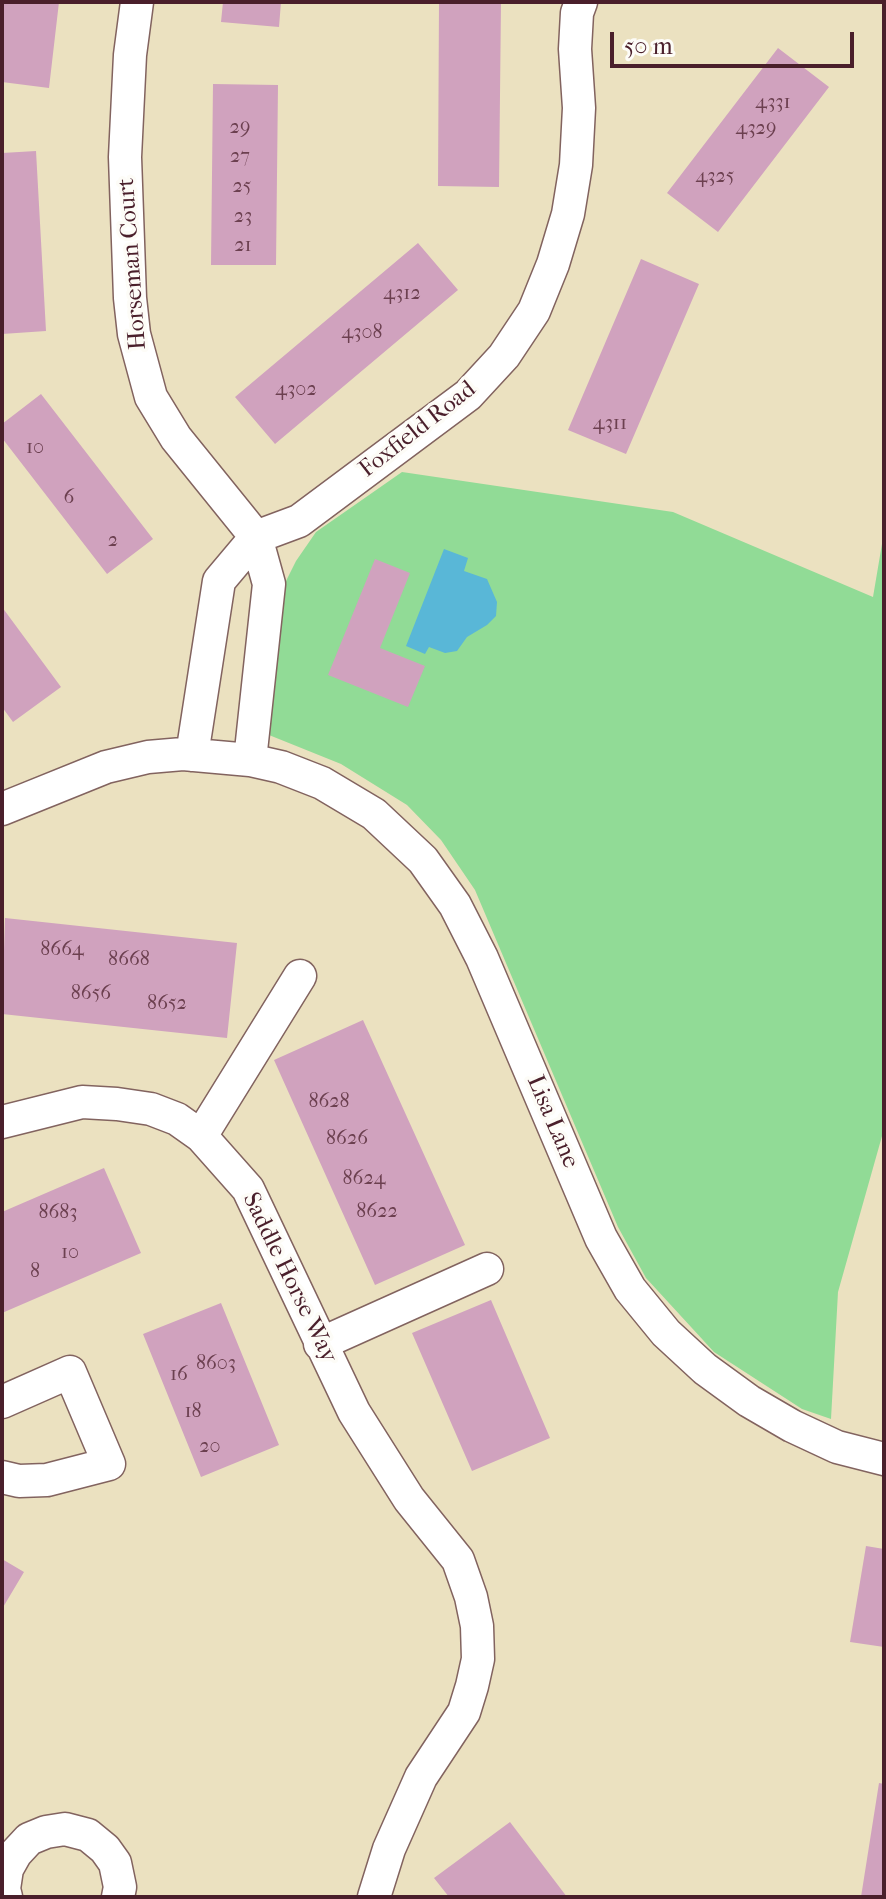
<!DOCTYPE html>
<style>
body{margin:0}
#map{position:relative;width:886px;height:1899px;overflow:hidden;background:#ebe1c0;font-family:"IM FELL French Canon",serif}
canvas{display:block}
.frame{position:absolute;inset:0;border:4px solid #4a1f2b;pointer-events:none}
.scale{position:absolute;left:610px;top:32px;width:244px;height:36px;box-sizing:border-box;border:4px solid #4a1f2b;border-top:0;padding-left:10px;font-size:24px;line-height:28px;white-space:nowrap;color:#4a1f2b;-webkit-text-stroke:6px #fdfcf7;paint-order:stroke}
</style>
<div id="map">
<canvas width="886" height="1899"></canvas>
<div class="frame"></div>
<div class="scale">50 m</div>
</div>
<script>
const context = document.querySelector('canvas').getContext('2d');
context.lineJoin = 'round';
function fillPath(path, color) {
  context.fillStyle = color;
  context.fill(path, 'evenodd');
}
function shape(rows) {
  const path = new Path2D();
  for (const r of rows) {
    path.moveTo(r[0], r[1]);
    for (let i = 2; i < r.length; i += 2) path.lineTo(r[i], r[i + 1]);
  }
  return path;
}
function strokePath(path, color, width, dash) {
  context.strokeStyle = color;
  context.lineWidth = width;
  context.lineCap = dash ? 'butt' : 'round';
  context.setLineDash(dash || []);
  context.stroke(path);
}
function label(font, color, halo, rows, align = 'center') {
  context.font = font + ' "IM FELL French Canon",serif';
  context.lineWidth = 7;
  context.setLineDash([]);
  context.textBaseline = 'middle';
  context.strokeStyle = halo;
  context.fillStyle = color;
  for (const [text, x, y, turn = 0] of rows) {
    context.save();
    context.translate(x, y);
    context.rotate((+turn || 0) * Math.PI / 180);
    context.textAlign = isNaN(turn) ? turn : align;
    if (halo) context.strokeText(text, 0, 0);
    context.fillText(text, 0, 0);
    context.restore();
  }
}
fillPath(shape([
 [402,472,673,512,873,597,884,532,884,1129,838,1292,831,1419,802,1409,714,1352,646,1278,618,1227,475,890,441,840,407,805,341,764,264,733,281,591,296,561,316,532]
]), '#91db96');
fillPath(shape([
 [444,549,468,558,464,571,487,579,497,602,496,616,487,625,467,637,457,651,445,653,429,647,425,654,406,646]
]), '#59b7d7');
fillPath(shape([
 [2,2,59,2,49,88,2,82],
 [223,2,281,2,279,27,221,22],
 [439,2,501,2,499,187,438,186],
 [778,48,829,87,718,232,667,193],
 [213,84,278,85,276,265,211,265],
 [36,151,46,331,2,334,2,153],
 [418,243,458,290,275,444,235,397],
 [641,259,699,284,626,454,568,430],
 [41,394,153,539,107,574,2,438,2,424],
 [375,559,410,573,380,648,425,666,408,707,328,675],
 [2,607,61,687,13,722,2,707],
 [5,918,237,943,227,1038,2,1014],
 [363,1020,465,1245,375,1285,274,1060],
 [104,1168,141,1253,2,1313,2,1212],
 [491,1300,550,1438,472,1471,412,1333],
 [221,1303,279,1445,201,1477,143,1334],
 [866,1546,884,1549,884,1647,850,1642],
 [2,1559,24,1572,2,1609],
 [879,1783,884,1784,884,1897,861,1897],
 [510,1822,567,1897,449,1897,434,1878]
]), '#d0a2be');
const minor = shape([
 [137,2,130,55,125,157,130,298,134,334,151,397,176,438,256,537,269,584,250,760],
 [192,755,219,581,256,537,299,521,468,395,504,356,534,311,553,264,568,214,576,165,579,108,575,49,577,13,581,2],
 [2,809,106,767,148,757,183,754,250,760,281,767,322,783,374,814,423,860,455,905,482,958,601,1238,630,1289,666,1333,705,1369,749,1401,792,1426,837,1447,884,1459],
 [2,1122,82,1102,117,1104,151,1109,177,1119,201,1136,248,1189,354,1412,409,1499,458,1560,471,1597,477,1626,478,1659,472,1686,464,1712,421,1777,389,1849,374,1897],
 [201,1136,300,976],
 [320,1344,487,1269],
 [2,1402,70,1372,109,1464,47,1480,19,1481,2,1477],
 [6,1897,4,1889,7,1869,16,1853,29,1839,46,1832,65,1829,88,1835,105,1849,115,1863,120,1887,118,1897]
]);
strokePath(minor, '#82635f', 35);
strokePath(minor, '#fff', 32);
label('20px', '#6c4050', null, [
 ["4331",773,103],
 ["29",240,128],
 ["4329",756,129],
 ["27",240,157],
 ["4325",715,177],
 ["25",242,187],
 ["23",243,217],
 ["21",243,246],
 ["4312",402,294],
 ["4308",362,333],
 ["4302",296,390],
 ["4311",610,424],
 ["10",35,448],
 ["6",69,498],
 ["2",113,541],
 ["8664",62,950],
 ["8668",129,960],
 ["8656",91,994],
 ["8652",167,1004],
 ["8628",329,1102],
 ["8626",347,1139],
 ["8624",364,1179],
 ["8622",377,1212],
 ["8683",58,1213],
 ["10",70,1253],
 ["8",35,1272],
 ["8603",216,1364],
 ["16",179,1375],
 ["18",193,1412],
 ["20",210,1447]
]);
label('24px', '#4a1f2b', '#fdfcf7', [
 ["Horseman Court",133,264,-94],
 ["Foxfield Road",418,430,-38],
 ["Lisa Lane",552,1122,67],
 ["Saddle Horse Way",289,1278,64]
]);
</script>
